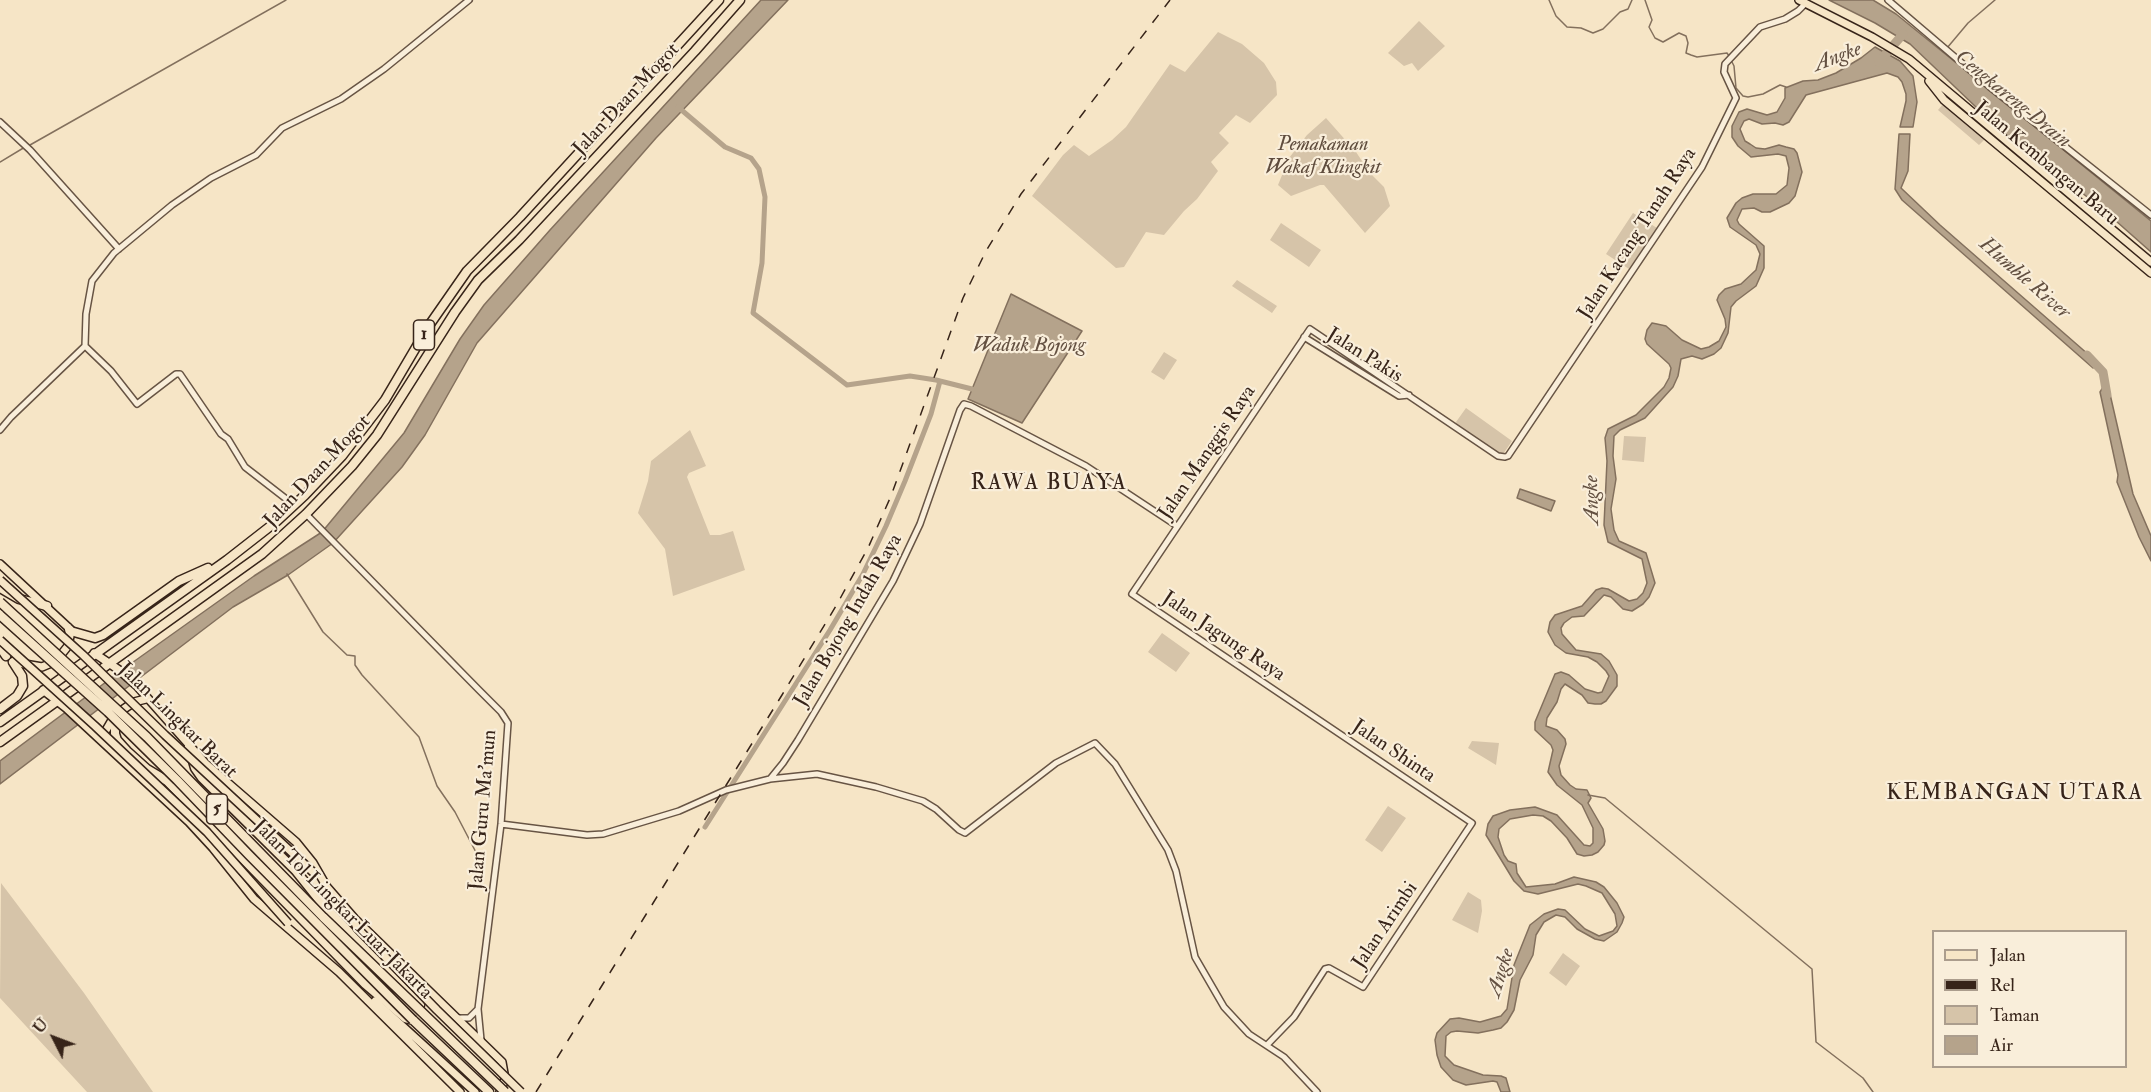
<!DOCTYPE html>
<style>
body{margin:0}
#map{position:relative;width:2151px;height:1092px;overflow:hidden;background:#f6e5c6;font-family:"IM FELL Double Pica",serif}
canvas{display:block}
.legend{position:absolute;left:1932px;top:930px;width:195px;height:138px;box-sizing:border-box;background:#f9eeda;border:2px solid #ab9d8d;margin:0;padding:8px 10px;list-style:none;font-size:18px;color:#372419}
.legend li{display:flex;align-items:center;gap:12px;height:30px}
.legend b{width:30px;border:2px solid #ab9d8d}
.north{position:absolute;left:24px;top:1008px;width:60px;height:60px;-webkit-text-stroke:4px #f9eeda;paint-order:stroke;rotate:312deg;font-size:16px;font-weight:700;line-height:24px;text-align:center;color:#372419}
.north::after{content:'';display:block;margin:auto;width:21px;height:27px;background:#372419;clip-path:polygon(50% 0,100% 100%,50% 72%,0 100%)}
</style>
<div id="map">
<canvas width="2151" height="1092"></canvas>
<ul class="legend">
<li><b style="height:8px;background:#f6e5c6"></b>Jalan</li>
<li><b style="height:8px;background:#372419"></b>Rel</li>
<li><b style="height:16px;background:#d6c4a9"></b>Taman</li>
<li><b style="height:16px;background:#b5a38b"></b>Air</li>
</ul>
<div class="north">U</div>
</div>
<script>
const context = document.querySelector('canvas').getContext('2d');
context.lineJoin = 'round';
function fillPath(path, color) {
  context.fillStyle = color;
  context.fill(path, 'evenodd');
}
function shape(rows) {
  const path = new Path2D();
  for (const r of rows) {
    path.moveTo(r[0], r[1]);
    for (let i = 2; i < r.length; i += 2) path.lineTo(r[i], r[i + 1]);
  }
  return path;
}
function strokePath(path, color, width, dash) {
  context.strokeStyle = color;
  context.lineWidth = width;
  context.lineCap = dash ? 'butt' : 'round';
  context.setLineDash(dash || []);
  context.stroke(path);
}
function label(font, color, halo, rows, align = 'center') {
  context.font = font + ' "IM FELL Double Pica",serif';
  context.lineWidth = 4.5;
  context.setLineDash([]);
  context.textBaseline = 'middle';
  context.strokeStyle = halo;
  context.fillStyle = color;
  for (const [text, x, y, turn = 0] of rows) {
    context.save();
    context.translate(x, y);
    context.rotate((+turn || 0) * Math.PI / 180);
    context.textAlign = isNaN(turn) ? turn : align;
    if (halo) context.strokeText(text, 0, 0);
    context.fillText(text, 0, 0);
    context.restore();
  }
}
fillPath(shape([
 [1419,21,1445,46,1418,71,1412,63,1404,66,1388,53],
 [1218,32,1242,44,1264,63,1276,82,1277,95,1250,123,1236,115,1219,133,1229,143,1211,162,1218,171,1197,199,1184,211,1164,235,1146,232,1124,267,1116,268,1032,196,1063,155,1074,145,1089,156,1112,140,1126,127,1170,64,1185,72],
 [1943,104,1986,138,1979,145,1938,110],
 [1326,118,1356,152,1370,173,1384,187,1390,206,1365,233,1324,185,1320,185,1291,196,1278,185,1289,158,1307,135],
 [1633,213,1657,228,1629,269,1606,254],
 [1281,223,1321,250,1309,267,1270,240],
 [1237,280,1277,306,1272,313,1232,286],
 [1164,352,1177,360,1164,380,1151,372],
 [1466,408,1512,441,1499,460,1460,431,1456,422],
 [690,430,706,466,689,473,687,477,710,535,720,535,733,531,745,570,673,596,665,549,638,513,648,481,651,461],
 [1624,436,1646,437,1644,462,1622,460],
 [1162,633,1190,653,1176,672,1148,652],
 [1472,741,1499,743,1496,765,1468,748],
 [1388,806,1406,818,1382,852,1365,840],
 [1,883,84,993,153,1092,87,1092,0,998],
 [1468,892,1481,900,1482,911,1478,933,1452,920],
 [1563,953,1580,966,1566,986,1549,973]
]), '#d6c4a9');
const water = shape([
 [761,0,788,0,656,138,477,343,425,435,402,467,333,543,288,575,233,607,0,784,0,761,122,670,254,576,322,532,404,433,460,339,484,305,550,230,761,0],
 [1829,0,1873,0,1896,14,2151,221,2151,252,2099,206,2000,130,1910,44,1875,23,1829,0],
 [1875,47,1900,61,1913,76,1917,102,1913,127,1900,127,1906,101,1906,94,1902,82,1898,77,1887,73,1806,95,1789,122,1783,125,1775,123,1762,124,1749,119,1744,121,1740,129,1745,141,1750,144,1756,148,1765,149,1779,145,1786,147,1794,149,1797,153,1802,172,1795,196,1789,203,1770,212,1762,212,1754,208,1742,209,1737,220,1739,224,1764,246,1764,268,1756,286,1736,301,1731,307,1728,333,1721,348,1714,354,1702,359,1692,356,1681,359,1678,376,1673,387,1645,418,1620,430,1614,436,1613,456,1616,479,1611,509,1614,530,1619,541,1646,553,1655,583,1649,597,1643,604,1632,611,1623,609,1611,597,1604,595,1584,616,1572,617,1564,623,1561,628,1562,634,1576,650,1601,654,1609,661,1617,675,1617,686,1606,701,1601,704,1595,704,1588,703,1582,695,1565,684,1561,689,1557,702,1547,718,1546,726,1557,730,1565,739,1566,744,1559,766,1561,775,1570,785,1576,789,1587,790,1591,798,1588,803,1603,829,1605,841,1604,845,1598,852,1592,855,1584,856,1577,854,1567,838,1551,821,1543,816,1533,815,1510,819,1499,829,1498,837,1504,855,1508,861,1516,864,1517,873,1526,887,1555,884,1574,877,1596,882,1604,887,1617,903,1624,917,1622,923,1617,932,1604,941,1595,939,1577,929,1565,917,1556,915,1544,922,1536,935,1533,955,1520,980,1514,1010,1507,1022,1501,1028,1493,1030,1478,1033,1457,1031,1451,1032,1446,1036,1445,1056,1454,1065,1483,1075,1501,1076,1506,1078,1510,1092,1501,1092,1497,1082,1493,1081,1466,1085,1453,1080,1441,1067,1437,1055,1435,1040,1437,1033,1450,1019,1459,1018,1480,1022,1501,1016,1507,1009,1514,965,1530,925,1544,914,1558,909,1565,910,1585,929,1599,936,1613,931,1617,926,1615,914,1602,893,1586,886,1578,884,1538,894,1524,891,1514,881,1486,835,1488,824,1493,816,1510,810,1535,807,1557,815,1584,845,1590,846,1593,843,1593,828,1582,805,1557,785,1548,772,1553,750,1551,745,1535,730,1535,722,1555,674,1561,672,1569,675,1585,689,1598,693,1602,692,1609,676,1606,671,1597,662,1588,657,1566,653,1555,645,1548,632,1550,622,1555,615,1582,606,1596,590,1602,588,1608,589,1629,601,1637,599,1643,593,1647,583,1642,559,1608,542,1604,525,1607,461,1605,438,1608,429,1636,415,1664,387,1669,378,1671,368,1669,364,1647,344,1645,339,1647,330,1652,323,1657,324,1666,326,1682,340,1701,349,1709,347,1719,341,1726,327,1725,319,1717,300,1719,295,1725,289,1741,284,1756,270,1760,254,1756,245,1730,227,1727,218,1736,203,1742,198,1753,194,1776,194,1787,185,1789,168,1786,156,1778,154,1751,157,1738,146,1732,137,1732,126,1739,112,1747,109,1767,115,1777,112,1785,98,1785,88,1803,81,1818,80,1836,73,1861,58,1875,47],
 [1899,134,1910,134,1908,171,1901,188,1940,225,2097,362,2093,368,1902,200,1895,189,1899,134],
 [1011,294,1082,331,1022,423,968,399,1011,294],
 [2107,381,2133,494,2151,536,2151,561,2139,537,2117,482,2118,475,2100,392,2107,381],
 [1520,489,1555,501,1551,511,1517,498,1520,489]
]);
fillPath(water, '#b5a38b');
strokePath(water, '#83705d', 1.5);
strokePath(shape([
 [1549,0,1556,16,1567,27,1581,28,1593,33,1603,29,1620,12,1628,9,1632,0],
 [1645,0,1652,20,1649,27,1655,38,1663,42,1679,33,1686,36,1688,43,1686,53,1691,55,1697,57,1727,53,1729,56],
 [1947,48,1968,23,1995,0],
 [1731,60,1734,66,1736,88,1743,96,1748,97,1763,94,1780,85,1786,87],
 [30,145,286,0],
 [0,162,25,147],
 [287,574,323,632,347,655,355,656,355,665,362,675,419,737,437,786,455,812,480,860],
 [1588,795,1605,798,1812,969,1816,1042,1863,1078,1873,1092]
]), '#83705d', 1.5);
strokePath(shape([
 [678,107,725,147,751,158,759,169,765,197,762,263,753,313,847,385,910,376,936,380,972,389],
 [705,827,830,630,863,574,886,526,905,481,931,414,940,381]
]), '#b5a38b', 5);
strokePath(shape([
 [1879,62,1903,34],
 [2087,355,2103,372,2107,395]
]), '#b5a38b', 9);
const minor = shape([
 [1888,0,1990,87,2151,215],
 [0,122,30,150,119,249],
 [1304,337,1399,396,1409,395],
 [85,346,111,371,137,404,176,374,180,374,221,434,228,439,245,467,294,505],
 [0,430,11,417,85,346,86,314,92,281,114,253,172,205,211,178,256,155,282,128,341,99,384,69,469,0],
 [306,514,479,690,501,712,508,723,501,824,478,1009,481,1040],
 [770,779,783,763,798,740,893,581,920,524,960,410,964,404,971,406,1086,466,1177,526],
 [501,824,587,835,603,834,679,811,726,790,770,779,817,774,876,787,923,801,936,809,959,830,965,833,1056,763,1095,743,1115,764,1168,850,1176,871,1195,957,1224,1007,1249,1034,1284,1057,1317,1092],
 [457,1018,469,1018,477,1010],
 [1267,1045,1294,1017,1325,969,1329,968,1363,987,1472,823,1132,594,1310,329,1498,456,1505,457,1508,456,1702,167,1736,98,1724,72,1725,64,1760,27,1785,19,1798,11,1806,3]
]);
const major = shape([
 [1799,0,1872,37,1909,59,2151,262],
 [1929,81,1944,100,2151,273],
 [0,564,71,630],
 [94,653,119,670,137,686,206,764,296,842,313,863,328,889],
 [13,662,42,667,56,661,68,646,70,636,68,627],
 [43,690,66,708,189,822,213,848,254,899,339,972,460,1092],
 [103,740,105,732,115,715,134,702,146,699],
 [327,887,355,919,502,1062,505,1079,500,1092],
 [375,1001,475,1092]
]);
const highway = shape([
 [0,588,19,599,47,606],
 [74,632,95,638,103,635,179,581,208,568],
 [0,647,6,656],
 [0,709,17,696,23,686,22,676,13,662],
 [115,715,115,734,117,740,127,751,147,769,167,781,365,984,405,1018,413,1020,489,1092],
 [0,722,227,560,277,521,305,495,342,456,385,400,428,327,467,271,520,217,719,0],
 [0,742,262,554,306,514,352,466,377,435,455,312,478,280,519,240,695,51,740,0],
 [189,747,195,768,202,778,296,871,324,906,420,1005]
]);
strokePath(minor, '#675444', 8);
strokePath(major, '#372419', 10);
strokePath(highway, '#372419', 11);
strokePath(minor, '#f9eeda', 5);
strokePath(major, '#f6e5c6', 7);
strokePath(highway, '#f6e5c6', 8);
strokePath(shape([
 [536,1092,782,695,836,606,868,548,891,496,963,298,986,251,1021,194,1170,0]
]), '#372419', 1.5, [10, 10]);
const majorBridge = shape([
 [0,580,83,655,165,735,314,873],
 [0,640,95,726,207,832,288,923],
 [355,923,357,928,437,1010,521,1092]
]);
const highwayBridge = shape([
 [0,602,147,737,323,917,505,1092],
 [0,615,108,712,177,780,249,855,413,1020]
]);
strokePath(majorBridge, '#372419', 10, []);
strokePath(highwayBridge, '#372419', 11, []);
strokePath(majorBridge, '#f6e5c6', 7);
strokePath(highwayBridge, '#f6e5c6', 8);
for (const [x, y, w] of [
 [424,335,21],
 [217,809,21]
]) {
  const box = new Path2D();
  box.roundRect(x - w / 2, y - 15, w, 30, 4.5);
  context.fillStyle = '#f9eeda';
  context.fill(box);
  strokePath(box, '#372419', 1.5);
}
label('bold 18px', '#372419', null, [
 ["1",424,335],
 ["5",217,809]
]);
label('20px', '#372419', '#f9eeda', [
 ["Jalan Daan Mogot",627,100,-47],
 ["Jalan Kembangan Baru",2046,164,40],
 ["Jalan Kacang Tanah Raya",1638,234,-57],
 ["Jalan Pakis",1364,356,32],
 ["Jalan Manggis Raya",1208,453,-56],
 ["Jalan Daan Mogot",318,472,-47],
 ["Jalan Bojong Indah Raya",849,621,-60],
 ["Jalan Jagung Raya",1223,637,34],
 ["Jalan Lingkar Barat",177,721,44],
 ["Jalan Shinta",1393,752,34],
 ["Jalan Guru Ma'mun",484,810,-85],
 ["Jalan Tol Lingkar Luar Jakarta",342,910,45],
 ["Jalan Arimbi",1386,926,-56]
]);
label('italic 20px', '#5f4c3d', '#f9eeda', [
 ["Pemakaman",1323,146],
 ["Wakaf Klingkit",1323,169]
]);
label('italic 21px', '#635041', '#f9eeda', [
 ["Angke",1838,58,-21],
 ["Cengkareng Drain",2012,100,39],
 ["Humble River",2024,279,41],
 ["Waduk Bojong",1029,346],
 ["Angke",1593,500,-91],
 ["Angke",1502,973,-73]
]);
context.letterSpacing = '1.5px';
label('22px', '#372419', '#f9eeda', [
 ["RAWA BUAYA",1049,484],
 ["KEMBANGAN UTARA",2015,794]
]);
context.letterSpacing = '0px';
</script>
